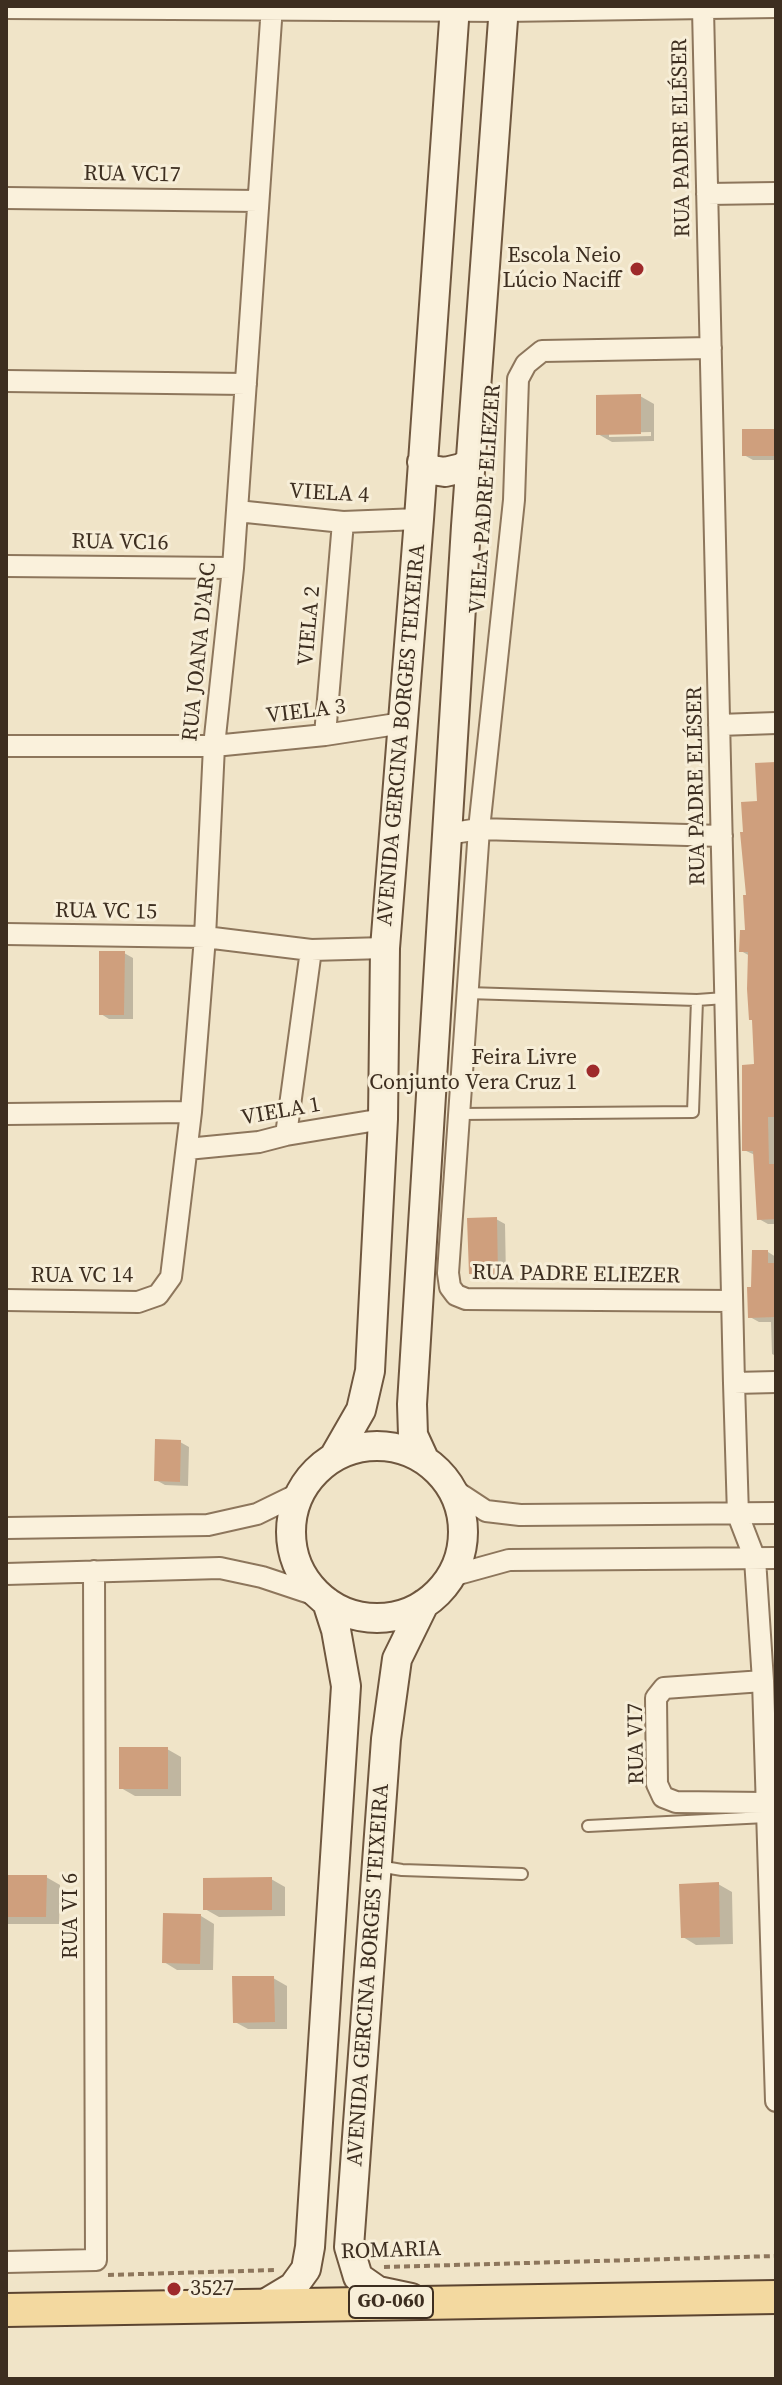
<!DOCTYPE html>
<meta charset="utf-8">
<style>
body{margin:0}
#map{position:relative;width:782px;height:2385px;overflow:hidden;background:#f0e4c8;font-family:"Source Serif 4",serif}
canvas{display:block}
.frame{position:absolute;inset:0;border:8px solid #3d2e20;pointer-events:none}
</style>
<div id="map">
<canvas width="782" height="2385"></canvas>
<div class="frame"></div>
</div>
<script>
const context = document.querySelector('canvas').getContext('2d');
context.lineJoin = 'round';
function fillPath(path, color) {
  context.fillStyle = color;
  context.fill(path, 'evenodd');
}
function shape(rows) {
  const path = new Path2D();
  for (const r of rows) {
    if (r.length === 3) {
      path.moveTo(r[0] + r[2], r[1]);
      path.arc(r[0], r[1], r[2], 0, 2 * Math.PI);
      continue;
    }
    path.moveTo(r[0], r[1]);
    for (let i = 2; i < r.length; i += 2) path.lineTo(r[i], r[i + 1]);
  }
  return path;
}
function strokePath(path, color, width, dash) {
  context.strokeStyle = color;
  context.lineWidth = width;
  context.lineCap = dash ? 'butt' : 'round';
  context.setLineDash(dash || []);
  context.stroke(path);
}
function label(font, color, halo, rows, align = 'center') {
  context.font = font + ' "Source Serif 4",serif';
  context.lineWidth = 6;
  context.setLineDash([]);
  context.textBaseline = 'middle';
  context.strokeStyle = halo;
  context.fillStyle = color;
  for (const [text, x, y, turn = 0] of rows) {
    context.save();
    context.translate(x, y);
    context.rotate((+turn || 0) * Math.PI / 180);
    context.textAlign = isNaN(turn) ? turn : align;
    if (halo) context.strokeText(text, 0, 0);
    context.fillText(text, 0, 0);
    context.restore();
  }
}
fillPath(shape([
 [640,396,654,404,654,441,612,442,598,434],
 [651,432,651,436,609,437,609,433],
 [776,431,776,460,753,460,744,455],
 [776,765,776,1224,768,1224,759,1219,755,1155,744,1150,756,1066,750,956,741,951,747,932,748,897,759,803],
 [124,953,133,958,133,1019,109,1019,101,1014],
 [496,1219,505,1224,506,1278,479,1278,471,1273],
 [768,1252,776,1257,776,1356,772,1354,771,1322,759,1322,750,1317,753,1289],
 [180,1442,189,1447,188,1486,165,1485,156,1480],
 [167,1749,181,1757,181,1796,135,1796,121,1788],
 [6,1877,46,1877,60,1885,59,1924,6,1924],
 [271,1879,285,1887,285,1916,219,1917,205,1909],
 [718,1884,732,1892,733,1944,696,1945,683,1937],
 [201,1916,214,1924,213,1970,177,1970,164,1962],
 [273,1978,287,1986,287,2029,248,2029,235,2022]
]), '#0003');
fillPath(shape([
 [641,394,641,434,596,435,596,395],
 [742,429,776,429,776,456,742,456],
 [776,762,776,1117,768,1117,769,1164,776,1164,776,1219,757,1220,753,1151,742,1151,742,1065,754,1064,752,1020,749,1020,747,989,748,952,739,952,740,930,745,930,743,895,746,895,740,832,743,832,741,802,757,801,755,763],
 [99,951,125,951,124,1015,99,1015],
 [497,1217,498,1274,469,1274,467,1218],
 [752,1250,768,1250,768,1263,776,1263,776,1317,748,1318,747,1287,751,1287],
 [155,1439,181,1440,180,1482,154,1481],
 [119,1747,168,1747,168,1789,119,1789],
 [6,1875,47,1875,46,1917,6,1917],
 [272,1877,272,1910,203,1910,203,1878],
 [719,1882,720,1937,681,1938,679,1884],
 [163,1913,201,1914,200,1964,162,1963],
 [232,1976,274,1976,275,2022,233,2023]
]), '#cf9f7d');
const lane = shape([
 [467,993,697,1000],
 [460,1114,693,1112,697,1000,725,998],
 [588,1826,766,1817],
 [378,1866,402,1870,522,1874]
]);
const street = shape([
 [6,8,504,11,776,7],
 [703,9,734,1383,738,1515,755,1559,763,1681,776,2101],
 [707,194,776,193],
 [6,198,258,201],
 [711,348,542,351,526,364,518,379,514,500,479,829,448,1273,450,1287,456,1295,466,1299,732,1301],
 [6,381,246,384],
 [237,511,343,522,419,519],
 [6,566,233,568],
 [719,725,776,723],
 [325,735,343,522],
 [6,746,214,746,325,735,403,723],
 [447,834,479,829,722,836],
 [6,934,205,937,311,950,385,948],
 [6,1114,191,1112],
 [286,1135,311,950],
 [187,1149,259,1142,286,1135,383,1119],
 [6,1300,138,1302,158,1295,171,1277,191,1112,205,937,214,746,233,568,272,6],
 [734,1383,776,1382],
 [451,1488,486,1511,520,1515,776,1513],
 [6,1528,208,1525,257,1514,298,1494],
 [6,1574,220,1568,262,1577,319,1596],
 [451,1576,509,1560,776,1558],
 [763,1681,664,1688,656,1698,657,1784,663,1797,676,1802,765,1803],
 [6,2262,96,2260,94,1571]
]);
const secondary = shape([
 [422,462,432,470,445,472,462,468,472,460],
 [377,1532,86],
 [334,1457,361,1410,370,1371,383,1119,385,948,419,519,455,6],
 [424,1459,413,1435,412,1404,466,526,504,6],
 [411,2298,378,2291,358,2277,349,2247,386,1739,397,1659,424,1604],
 [263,2305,293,2287,306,2269,310,2247,346,1686,336,1630,327,1602]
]);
const primary = shape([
 [6,2310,776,2297]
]);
strokePath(lane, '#8d765c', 14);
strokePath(street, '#8d765c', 24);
strokePath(secondary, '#6f573f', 32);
strokePath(primary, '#5b4430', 36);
strokePath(shape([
 [384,2267,776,2256],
 [108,2275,276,2270]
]), '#8d765c', 4, [6, 4]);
strokePath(lane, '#faf1dc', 10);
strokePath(street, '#faf1dc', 20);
strokePath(secondary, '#faf1dc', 28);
strokePath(primary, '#f3d9a0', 32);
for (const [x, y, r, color] of [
 [637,269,8,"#9e2a2b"],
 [593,1071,8,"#9e2a2b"],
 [174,2289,8,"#9e2a2b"]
]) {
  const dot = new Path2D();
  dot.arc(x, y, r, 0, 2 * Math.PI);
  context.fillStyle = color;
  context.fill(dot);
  strokePath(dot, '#f7eed8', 3);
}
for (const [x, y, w] of [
 [391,2302,84]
]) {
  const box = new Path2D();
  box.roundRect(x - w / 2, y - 16, w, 32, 6);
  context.fillStyle = '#f7eed8';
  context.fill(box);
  strokePath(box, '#3d2e20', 2);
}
label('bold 20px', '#3d2e20', null, [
 ["GO-060",391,2302]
]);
label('22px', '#3d2e20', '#f7eed8', [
 ["RUA PADRE ELÉSER",682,138,-91],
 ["RUA VC17",132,175,1],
 ["VIELA 4",329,494,3],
 ["VIELA PADRE ELIEZER",486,499,-86],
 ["RUA VC16",120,543,1],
 ["VIELA 2",310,626,-85],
 ["RUA JOANA D'ARC",200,652,-84],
 ["VIELA 3",306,712,-7],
 ["AVENIDA GERCINA BORGES TEIXEIRA",402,735,-85],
 ["RUA PADRE ELÉSER",697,786,-91],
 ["RUA VC 15",106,912,1],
 ["VIELA 1",281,1112,-10],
 ["RUA PADRE ELIEZER",576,1275,1],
 ["RUA VC 14",82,1276],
 ["RUA VI7",637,1744,-91],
 ["RUA VI 6",71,1916,-90],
 ["AVENIDA GERCINA BORGES TEIXEIRA",369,1975,-86],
 ["ROMARIA",391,2251,-2]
]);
label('22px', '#3d2e20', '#f7eed8', [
 ["Escola Neio",621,256],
 ["Lúcio Naciff",621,281],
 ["Feira Livre",577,1058],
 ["Conjunto Vera Cruz 1",577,1083],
 ["3527",190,2289,"left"]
], 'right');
</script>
